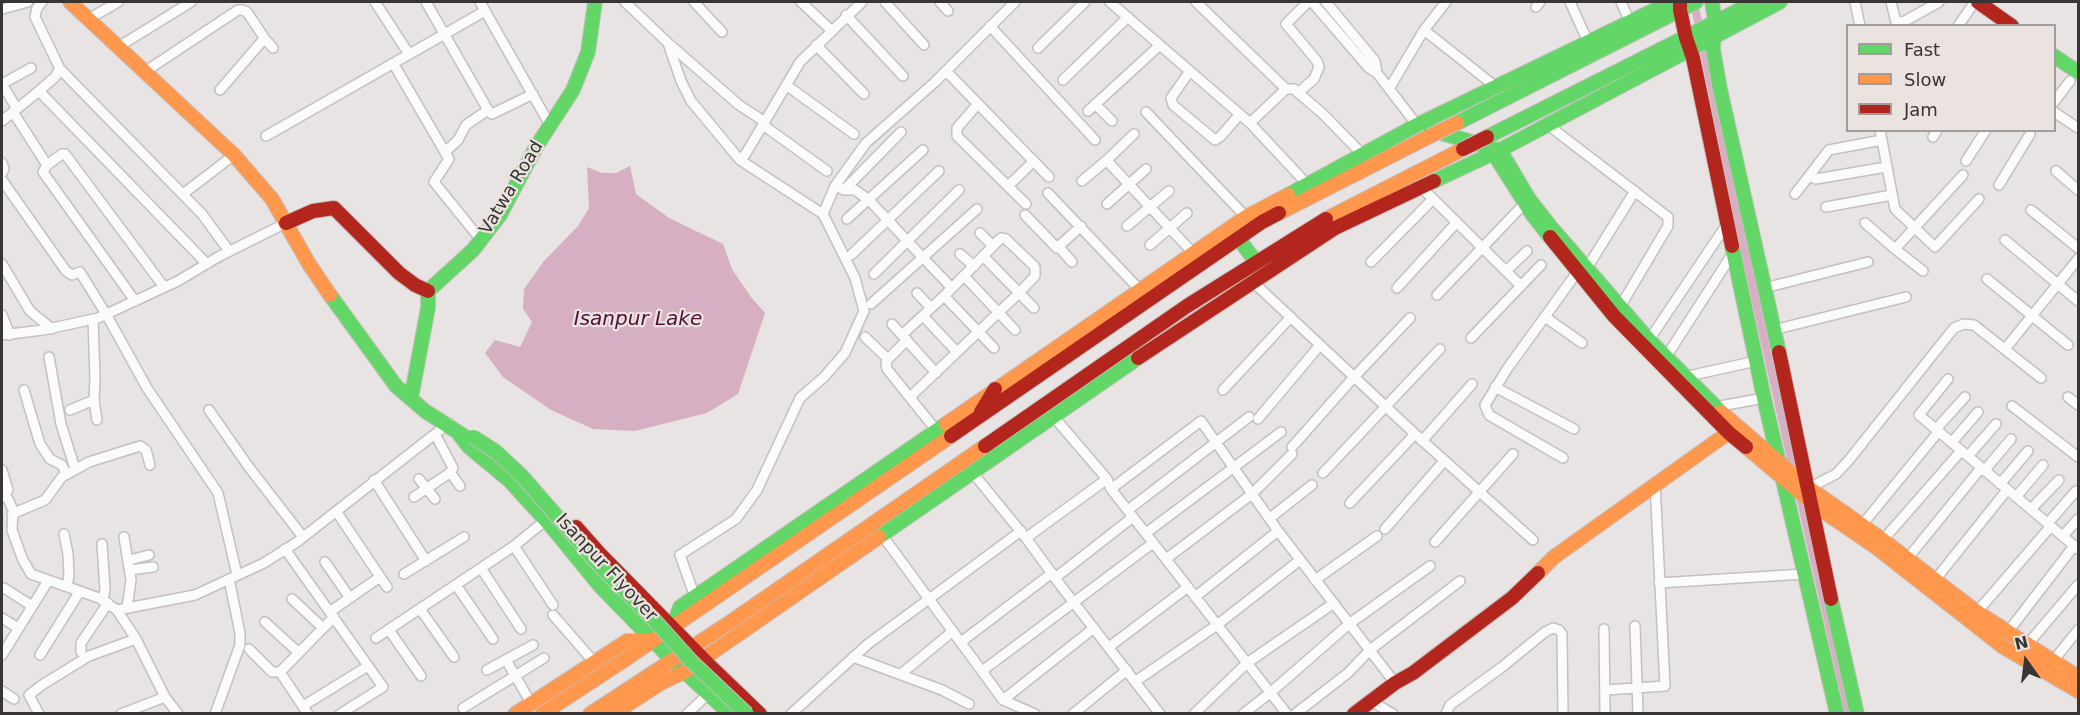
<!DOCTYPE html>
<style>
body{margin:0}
#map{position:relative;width:2080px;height:715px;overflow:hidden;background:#e8e4e3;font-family:"DejaVu Sans",sans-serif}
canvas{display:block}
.frame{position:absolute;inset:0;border:3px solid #383534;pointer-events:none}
.legend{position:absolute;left:1846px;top:24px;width:210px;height:108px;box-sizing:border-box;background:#ebe3e0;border:2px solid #a39d9b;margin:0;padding:8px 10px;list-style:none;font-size:18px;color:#383534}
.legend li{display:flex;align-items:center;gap:12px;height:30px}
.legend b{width:30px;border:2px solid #a39d9b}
.north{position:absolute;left:1996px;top:631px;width:60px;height:60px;-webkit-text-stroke:4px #ebe3e0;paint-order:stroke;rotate:346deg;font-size:16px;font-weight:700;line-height:24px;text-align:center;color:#383534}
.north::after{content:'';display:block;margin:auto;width:21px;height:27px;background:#383534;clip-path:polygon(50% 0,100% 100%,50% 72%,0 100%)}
</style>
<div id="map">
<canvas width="2080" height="715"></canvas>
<div class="frame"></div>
<ul class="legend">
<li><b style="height:8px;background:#63d668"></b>Fast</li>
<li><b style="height:8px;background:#ff974d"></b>Slow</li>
<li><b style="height:8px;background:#b3261e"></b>Jam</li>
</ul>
<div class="north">N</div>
</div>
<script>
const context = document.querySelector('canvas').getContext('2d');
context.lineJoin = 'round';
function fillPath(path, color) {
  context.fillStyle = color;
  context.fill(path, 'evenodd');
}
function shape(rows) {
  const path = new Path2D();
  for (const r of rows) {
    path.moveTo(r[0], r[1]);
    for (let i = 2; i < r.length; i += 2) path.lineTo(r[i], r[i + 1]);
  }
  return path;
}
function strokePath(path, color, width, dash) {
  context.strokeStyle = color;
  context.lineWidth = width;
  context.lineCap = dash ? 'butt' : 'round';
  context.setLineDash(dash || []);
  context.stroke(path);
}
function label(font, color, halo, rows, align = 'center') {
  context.font = font + ' "DejaVu Sans",sans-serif';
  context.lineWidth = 4.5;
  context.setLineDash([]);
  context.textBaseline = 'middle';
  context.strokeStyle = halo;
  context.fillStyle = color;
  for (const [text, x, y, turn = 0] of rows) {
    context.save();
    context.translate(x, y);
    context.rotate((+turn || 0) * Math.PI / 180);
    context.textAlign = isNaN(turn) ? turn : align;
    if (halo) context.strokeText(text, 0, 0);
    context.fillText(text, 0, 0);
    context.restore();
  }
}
fillPath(shape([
 [630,166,636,194,669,218,723,244,732,269,751,297,765,313,738,394,707,413,635,431,593,429,551,410,503,377,485,353,495,340,520,347,532,322,523,309,524,289,544,261,578,226,589,208,587,167,602,173,616,173]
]), '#d6afc3');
strokePath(shape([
 [1694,2,1745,253,1794,473],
 [1799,492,1849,714]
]), '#d6afc3', 8);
const street = shape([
 [375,2,409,54],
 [426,2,488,110,492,114,533,94],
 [480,2,550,125],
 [625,2,668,43,739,105,765,122],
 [694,2,722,32],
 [801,2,831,30],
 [885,2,924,45],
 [940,2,948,11],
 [1110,2,1250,123,1307,184],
 [1196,2,1286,89],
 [1312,2,1369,68,1377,73,1417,125],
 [1326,2,1375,61,1377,73],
 [1570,2,1588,42],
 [1621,2,1630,22],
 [1855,2,1860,26],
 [1891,2,1897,26],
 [1536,7,1540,2],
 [2,9,28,2],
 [846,15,903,76],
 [92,17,118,2],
 [1896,23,1905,21,1939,2],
 [990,26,1095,140],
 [1958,26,1972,6],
 [1424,30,1496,87],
 [264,38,273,48],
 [668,43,681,81,691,101,740,160,823,214,855,278,864,311,845,353,824,377,800,398,757,490,736,519,680,555,695,597],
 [123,44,191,2],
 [816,45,864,94],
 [1038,48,1085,2],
 [393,63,449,159,434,182,481,240],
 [60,69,202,214,229,251],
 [149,69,238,10,242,10,247,12,263,36,263,40,220,90],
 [946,71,1049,177],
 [1190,71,1171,98,1173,105,1215,140,1221,136,1240,114],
 [1063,80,1128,17],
 [786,85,854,134],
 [1389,89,1424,30,1446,2],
 [39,91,207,264],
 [1299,92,1314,79,1319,67,1317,61,1286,24,1308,2],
 [2054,102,2070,81],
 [1095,104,1112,121],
 [977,105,957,128,957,136,1026,204],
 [17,109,2,84,31,68],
 [1088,111,1160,45],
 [13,112,47,165],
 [1146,112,1246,217],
 [2054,112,2078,128],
 [2,121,39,91,55,77,60,69,35,17,37,8,42,2],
 [1250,123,1286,89,1294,89,1323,114,1362,154],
 [763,125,827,171],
 [1548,125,1668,217,1668,226,1620,307],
 [1880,130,1895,209,1935,247,1979,199],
 [1134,134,1108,159,1109,163,1193,253],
 [266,136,485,11],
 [1933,137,1937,130],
 [445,152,458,140,466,125,488,110],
 [745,155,800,62,862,2],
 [1966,161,1986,130],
 [2,163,4,169,2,173],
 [2056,171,2078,190],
 [1809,176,1829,150,1882,140],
 [2,180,66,271,72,275,80,272,106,314,147,388,218,493,237,575],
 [1082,181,1108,159],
 [1999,185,2030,134],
 [835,186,844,190,855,190,869,200,925,260],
 [1008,186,1034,161],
 [1421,187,1521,286],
 [844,190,901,132],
 [1048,193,1140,290],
 [183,194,234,155],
 [1795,194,1809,176,1816,179,1886,167],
 [1107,204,1146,169],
 [1826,207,1892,195],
 [2031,210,2078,248],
 [823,214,835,186,866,143,935,82,1015,2],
 [1025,215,1057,248,1081,226],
 [847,219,923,150],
 [1865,223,1895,249,1963,175],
 [1127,226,1169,191],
 [980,233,993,246],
 [2005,240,2078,301],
 [1150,245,1187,213],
 [1059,247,1072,262],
 [1895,249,1923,271],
 [960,254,974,266],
 [851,255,939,171],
 [983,256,1034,308],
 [1371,262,1433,199],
 [928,263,952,288],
 [2,264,30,311,52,329],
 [1587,268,1635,191],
 [1506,271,1527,251],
 [874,274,959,190],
 [964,276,1015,330],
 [1987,279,2068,345],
 [1253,282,1415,434,1533,540],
 [1397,288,1457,222],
 [1764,288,1868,262],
 [917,293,931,308],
 [1437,295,1525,203],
 [944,296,994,348],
 [135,301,43,172,47,165,62,154,65,154,164,287],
 [871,304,977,209],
 [2,315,10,335],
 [923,316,957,352],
 [1545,317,1582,343],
 [93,319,95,378,94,400,97,420],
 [892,324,936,373],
 [1773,330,1906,297],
 [2,335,43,330,98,318,178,281,218,257,286,223],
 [902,335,944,296,1001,238,1006,239,1035,267,1035,276,1018,294,910,397],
 [865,337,888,359],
 [1471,338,1541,265],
 [907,340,888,359,886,363,887,369,936,430],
 [1649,340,1727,224],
 [2005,349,2078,259],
 [49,357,61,424,75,469],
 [1666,357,1733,253],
 [1684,377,1756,361],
 [1948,379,1919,415,2078,549],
 [1495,387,1574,429],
 [24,390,40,444,50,459,62,465,66,474],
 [1223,390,1291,317],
 [2068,397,2078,405],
 [2012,406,2078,457],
 [1715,407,1764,398],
 [70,410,94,400],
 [209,410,248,466,303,537],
 [1053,416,1107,479],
 [1258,419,1320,345],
 [1936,429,1965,397],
 [1422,441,1472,384],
 [1952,442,1978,412],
 [1292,447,1354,377,1410,318],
 [1968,456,1996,424],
 [1563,458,1489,415,1485,405,1507,369,1578,271],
 [2,470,8,490,6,493,2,495],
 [1984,471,2011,439],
 [450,472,460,486],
 [972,472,1026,538,1061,586,1160,714],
 [1323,473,1440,349],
 [419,479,435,499],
 [374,480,426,561],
 [2000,484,2028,451],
 [1809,488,1836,474,1849,460,1954,328,1964,324,1974,325,2041,378],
 [1111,489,1287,714],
 [2,495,8,499,13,510,12,530,22,558,31,574,99,598,117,610,136,639,165,697,178,714],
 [414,497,451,472,453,468,435,434],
 [2016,497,2043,465],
 [1350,503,1415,434],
 [2031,509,2059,480],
 [1128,510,1249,417],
 [336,511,387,587],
 [12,514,45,500,62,477,89,462,140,446,146,450,150,465],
 [1270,518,1312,485],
 [2048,523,2076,491],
 [1862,525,1939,431],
 [1385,529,1444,461],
 [1146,533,1281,432],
 [64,534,68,554,69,576,67,586],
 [882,535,1003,700,1094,628],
 [2063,536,2078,519],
 [124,537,131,580,127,608],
 [1026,538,1107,479,1111,489,1201,421,1278,531,1395,683],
 [1883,540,1961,451],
 [1435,542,1513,454],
 [102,544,105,589,103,600],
 [514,546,553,605],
 [285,549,383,687,340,714],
 [1908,558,1981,468],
 [1166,559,1252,494,1292,454],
 [129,560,149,555],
 [325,562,350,598],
 [481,568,521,629],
 [130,570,153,567],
 [404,574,464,537],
 [1055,578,1133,517],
 [1315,580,1377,536],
 [1935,580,2007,490],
 [1659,583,1804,574],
 [456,585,493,639],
 [4,588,32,606],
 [1195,597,1278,531],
 [292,599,323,628],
 [420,609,454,657],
 [117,610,195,595,264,563,297,542,449,423],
 [331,611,380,577],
 [1977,612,2051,526],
 [553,615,594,662],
 [2,618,18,628],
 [265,622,299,653],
 [1635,626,1638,714],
 [1604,629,1605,714],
 [389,630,421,676],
 [2007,633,2074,546],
 [376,638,514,546,546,520],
 [961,642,1052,573],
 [2027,645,2078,585],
 [1109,647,1188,587],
 [249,649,272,672,280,672,308,714],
 [81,652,81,643,108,603],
 [2,655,48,581],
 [40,655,80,591],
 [853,657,942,690,969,704],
 [506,660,531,703],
 [2053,661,2078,630],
 [487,670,533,645],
 [982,671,1153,543],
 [280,672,334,617],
 [901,674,953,631],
 [1136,681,1217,625,1300,560],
 [1605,690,1665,686,1655,483],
 [2,691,14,699],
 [1003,700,1035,714],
 [1371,701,1393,714],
 [303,706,368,666],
 [463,708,544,658],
 [39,714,29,695,42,685,89,656,136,639],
 [121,714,165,697],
 [215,714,240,645,240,633,229,579],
 [687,714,708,694],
 [791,714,868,644,1021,531],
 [1073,714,1127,670],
 [1194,714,1247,663,1334,603],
 [1243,714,1270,693,1349,624,1430,566],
 [1295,714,1348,673,1370,650,1460,581],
 [1446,714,1450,705,1502,667,1545,632,1553,628,1559,630,1562,634,1563,714]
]);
const fast = shape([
 [1712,2,1715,22,1713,49,1720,89,1779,352],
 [2054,56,2078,72],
 [1457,123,1696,2],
 [1431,130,1482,145],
 [1487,137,1755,2],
 [1434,181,1500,150,1780,2],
 [1288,195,1417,125,1671,2],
 [1550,237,1532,214,1490,148,1500,150,1529,199,1550,226,1649,340,1721,412],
 [1238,238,1256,262],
 [1732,246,1764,398,1837,714],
 [330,295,396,386,425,411,470,440],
 [409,397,412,393,428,308,428,291,473,250,500,215,536,147,573,90,588,52,595,2],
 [459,434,469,447,509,480,551,526,600,586,673,661,730,714],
 [879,537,1138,358],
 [1831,599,1857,714],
 [672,628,680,607,946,424]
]);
const slow = shape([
 [70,2,234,155,272,199,309,264,330,295],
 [1279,213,1430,136],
 [1326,219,1463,149],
 [1721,412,1809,488,1883,540,1977,612,2078,677],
 [946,424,1246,217,1288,195],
 [1746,447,1817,507,1877,548,2002,646,2078,691],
 [1538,573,1554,557,1735,428],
 [661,683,684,672,879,537],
 [515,714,627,641,653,641],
 [542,714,626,659,951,436],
 [590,714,729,623,985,446],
 [613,714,661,683,664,676]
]);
const jam = shape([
 [1680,2,1680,10,1686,38,1693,58,1732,246],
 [1978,2,2012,26],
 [286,223,313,211,334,208,399,273,415,285,428,291],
 [1550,237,1614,316,1729,433,1746,447],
 [1779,352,1831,599],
 [1138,358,1335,228,1434,181],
 [981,412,995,389],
 [951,436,1262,222,1279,213],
 [985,446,1187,306,1326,219],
 [576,527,599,553,709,665,760,714],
 [1354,714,1395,683,1413,673,1512,598,1538,573]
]);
strokePath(street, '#c4c0bf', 12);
strokePath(fast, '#c4c0bf', 16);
strokePath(slow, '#c4c0bf', 16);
strokePath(jam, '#c4c0bf', 16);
strokePath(street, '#fcfbfb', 9);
strokePath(fast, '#63d668', 14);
strokePath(slow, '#ff974d', 14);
strokePath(jam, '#b3261e', 14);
const fastBridge = shape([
 [473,437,495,451,522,476,600,566,657,623,691,661,747,714]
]);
const slowBridge = shape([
 [1430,136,1457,123]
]);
const jamBridge = shape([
 [1463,149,1487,137]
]);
strokePath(fastBridge, '#c4c0bf', 16, []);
strokePath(slowBridge, '#c4c0bf', 16, []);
strokePath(jamBridge, '#c4c0bf', 16, []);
strokePath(fastBridge, '#63d668', 14);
strokePath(slowBridge, '#ff974d', 14);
strokePath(jamBridge, '#b3261e', 14);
label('18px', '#383534', '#ebe3e0', [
 ["Vatwa Road",512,188,-59],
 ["Isanpur Flyover",606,568,47]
]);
label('italic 20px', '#510f39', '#ebe3e0', [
 ["Isanpur Lake",638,320]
]);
</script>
